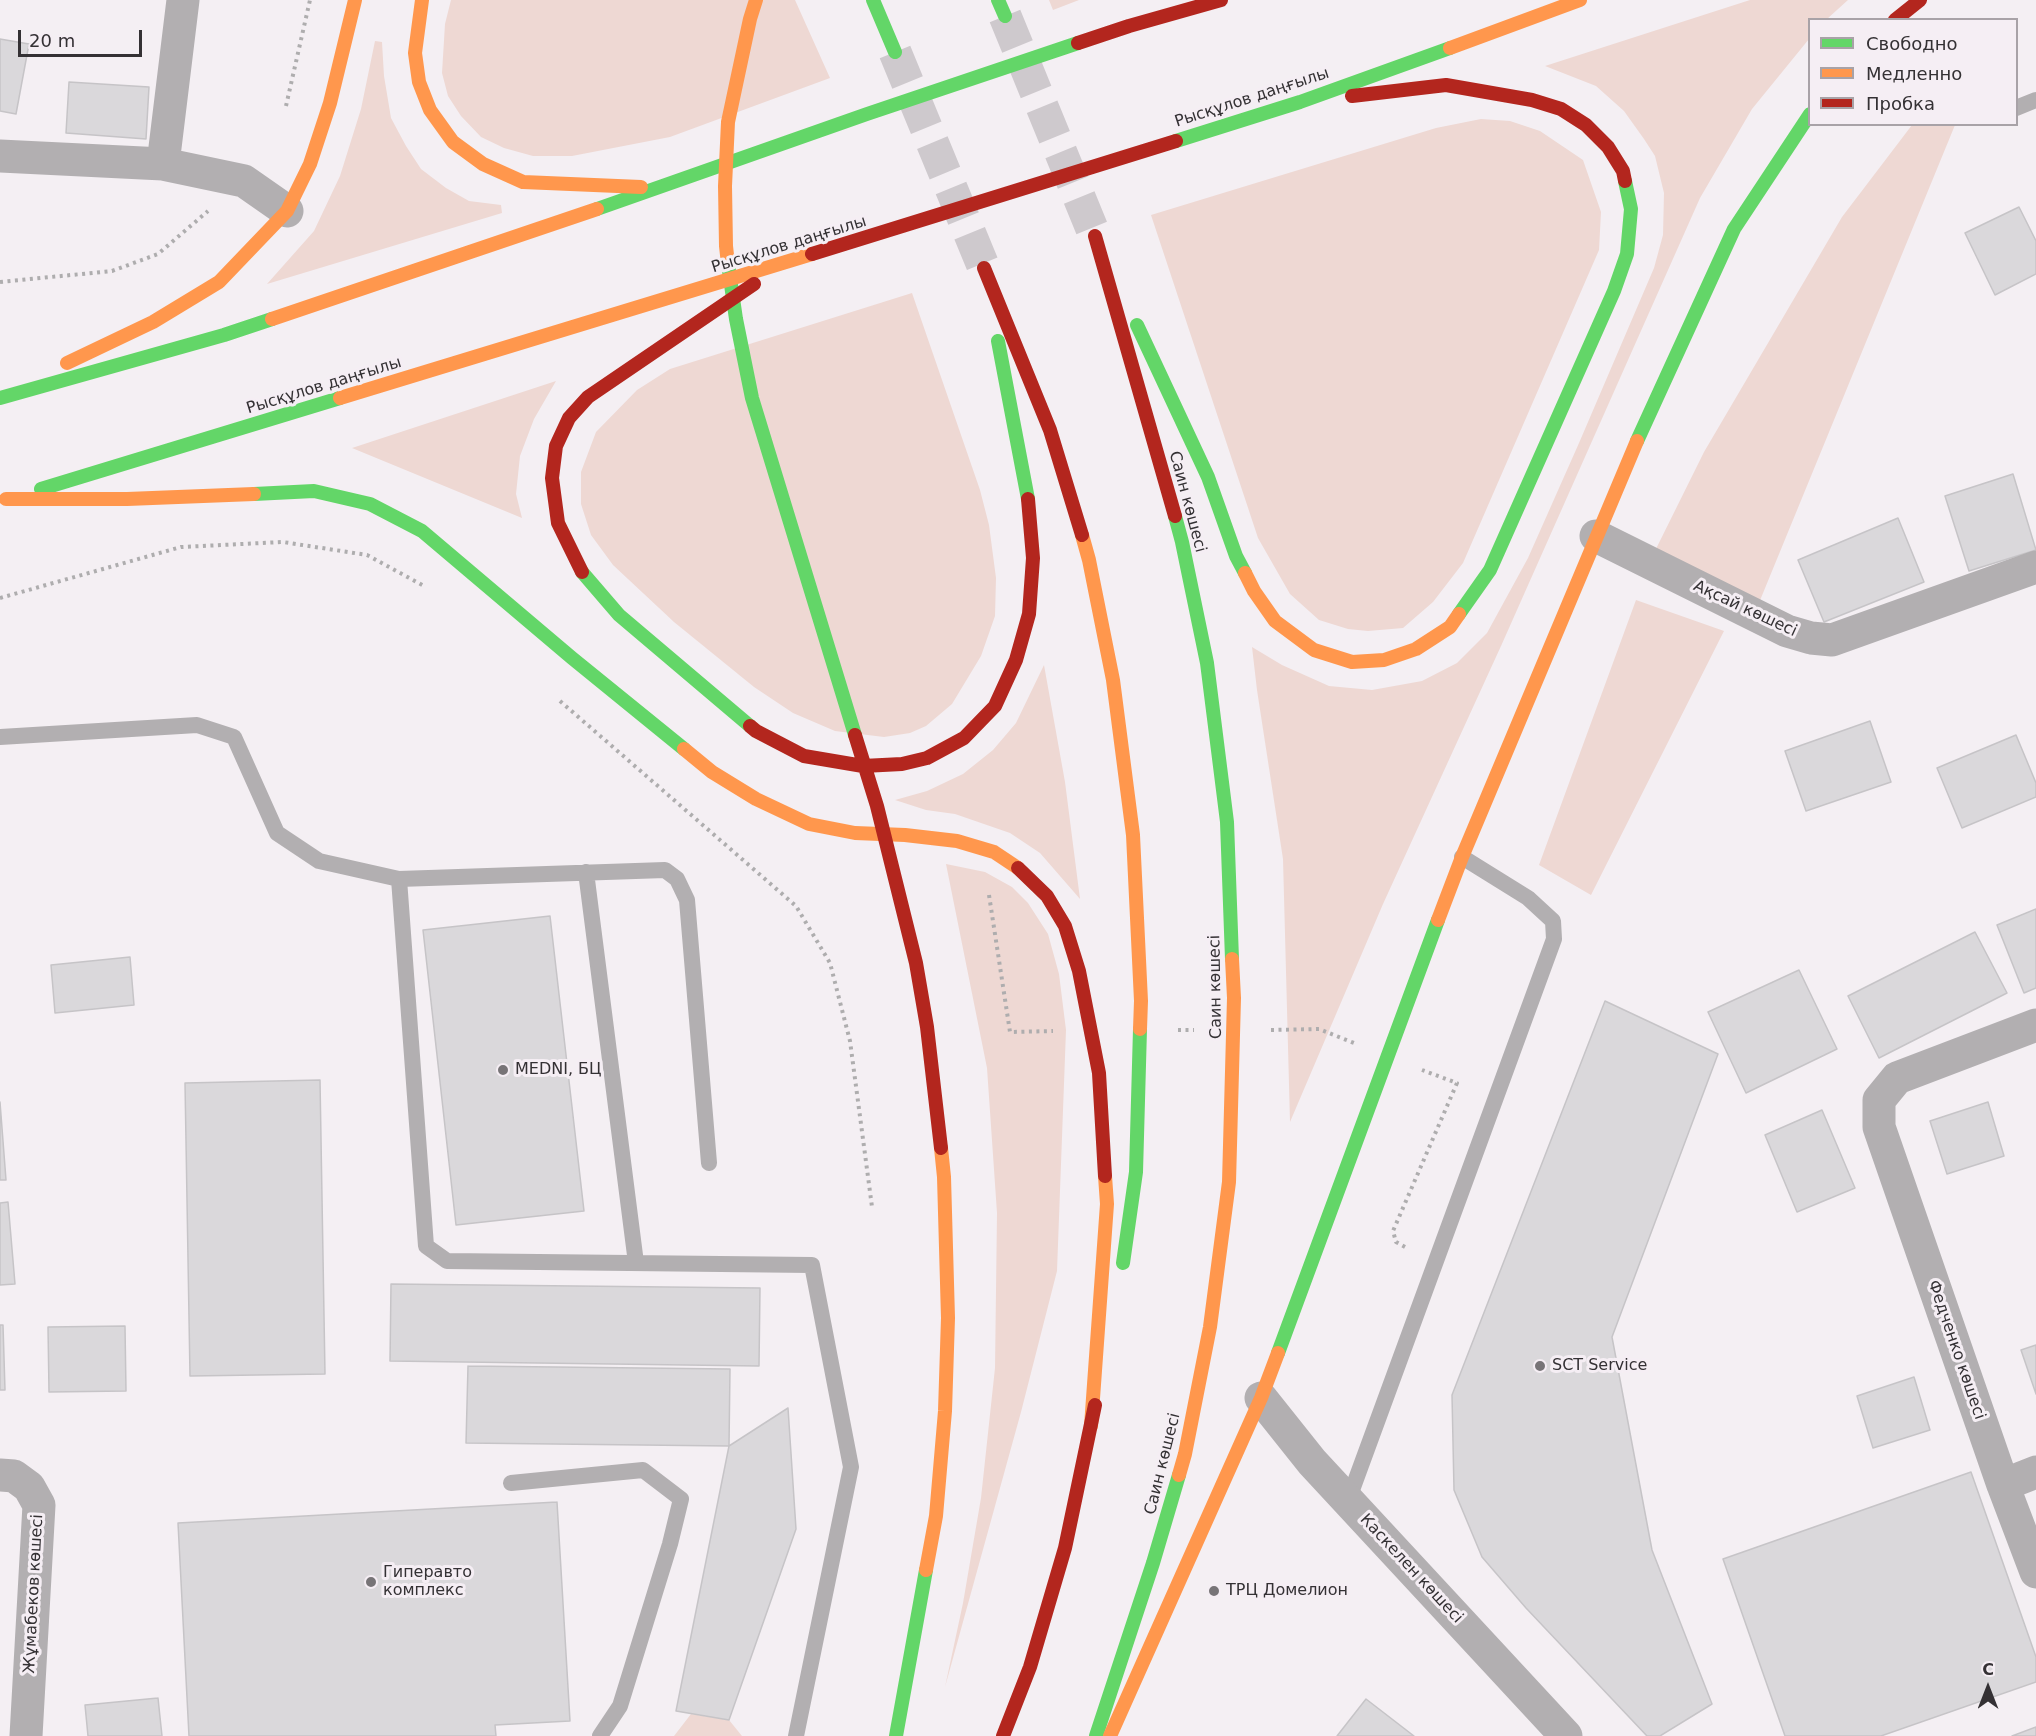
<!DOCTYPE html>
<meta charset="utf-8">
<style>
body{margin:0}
#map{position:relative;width:2036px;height:1736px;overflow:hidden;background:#f4eff3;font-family:"DejaVu Sans",sans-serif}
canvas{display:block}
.legend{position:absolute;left:1808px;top:18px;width:210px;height:108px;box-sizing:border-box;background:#f5eef4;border:2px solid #a8a2a7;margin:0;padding:8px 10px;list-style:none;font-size:18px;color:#343134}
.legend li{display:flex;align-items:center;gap:12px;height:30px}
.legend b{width:30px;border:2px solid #a8a2a7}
.north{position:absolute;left:1958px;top:1658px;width:60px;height:60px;-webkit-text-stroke:4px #f5eef4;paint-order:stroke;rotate:0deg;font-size:16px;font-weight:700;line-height:24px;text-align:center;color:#343134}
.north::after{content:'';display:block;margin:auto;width:21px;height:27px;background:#343134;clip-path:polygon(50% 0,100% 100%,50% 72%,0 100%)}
.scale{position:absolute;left:18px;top:30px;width:124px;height:27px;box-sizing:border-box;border:3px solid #343134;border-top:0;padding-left:8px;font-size:18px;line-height:21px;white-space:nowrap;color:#343134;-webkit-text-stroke:4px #f5eef4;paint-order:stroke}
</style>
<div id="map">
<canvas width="2036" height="1736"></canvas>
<ul class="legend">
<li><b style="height:8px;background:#63d668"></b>Свободно</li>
<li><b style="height:8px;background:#ff974d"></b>Медленно</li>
<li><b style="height:8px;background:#b3261e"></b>Пробка</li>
</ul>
<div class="north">С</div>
<div class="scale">20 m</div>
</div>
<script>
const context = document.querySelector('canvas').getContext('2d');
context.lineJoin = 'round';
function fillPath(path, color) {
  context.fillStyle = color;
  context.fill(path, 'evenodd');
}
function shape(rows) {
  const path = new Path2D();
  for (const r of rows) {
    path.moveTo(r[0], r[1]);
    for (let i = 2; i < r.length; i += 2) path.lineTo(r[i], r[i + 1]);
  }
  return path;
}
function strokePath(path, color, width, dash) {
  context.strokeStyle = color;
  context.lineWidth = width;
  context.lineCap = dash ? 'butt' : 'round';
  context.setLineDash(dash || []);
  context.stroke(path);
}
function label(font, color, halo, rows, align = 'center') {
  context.font = font + ' "DejaVu Sans",sans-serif';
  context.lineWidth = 6;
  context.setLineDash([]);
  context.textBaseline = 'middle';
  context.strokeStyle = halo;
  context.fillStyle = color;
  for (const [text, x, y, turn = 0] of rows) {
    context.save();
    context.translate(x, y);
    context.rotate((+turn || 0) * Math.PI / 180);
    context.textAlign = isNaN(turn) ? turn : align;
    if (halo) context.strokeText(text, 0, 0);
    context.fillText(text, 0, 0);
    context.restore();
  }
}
fillPath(shape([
 [451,0,795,0,830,78,670,137,572,156,533,156,504,148,481,137,461,116,448,96,442,73,445,24],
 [1049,0,1079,0,1053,10],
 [1750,0,1848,0,1827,19,1810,20,1809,39,1752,109,1700,198,1501,646,1383,904,1290,1122,1283,859,1257,690,1252,647,1282,665,1329,686,1372,690,1422,681,1457,663,1487,633,1528,558,1579,443,1654,268,1663,235,1664,193,1655,156,1644,139,1624,111,1596,86,1545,66],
 [375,41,382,42,384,76,391,118,406,146,421,169,446,188,469,201,501,205,502,213,267,284,314,231,340,176,361,109],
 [1481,119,1510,121,1540,131,1583,160,1601,212,1599,250,1463,563,1433,602,1403,628,1368,631,1348,629,1319,620,1290,594,1258,538,1151,215,1436,128],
 [1912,125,1955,125,1754,615,1649,563,1704,452,1842,217],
 [912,293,980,490,989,525,996,578,995,616,981,656,952,704,926,726,910,733,884,737,835,731,793,713,754,687,674,622,613,565,591,535,581,504,581,472,596,432,637,390,670,369],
 [556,381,534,419,520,456,516,494,522,518,352,448],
 [1636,600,1724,631,1591,895,1539,865],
 [1044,665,1065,782,1080,899,1040,853,1010,833,955,814,926,810,895,800,927,791,963,774,993,750,1016,723],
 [946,864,985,872,1012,887,1028,903,1048,934,1059,974,1066,1030,1057,1271,1021,1412,945,1687,963,1603,981,1498,995,1368,997,1213,987,1068],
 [691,1714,729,1720,742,1736,674,1736]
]), '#eed8d3');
const building = shape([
 [0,39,29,44,16,114,0,111,0,39],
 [69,82,149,87,146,139,66,133,69,82],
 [2019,207,2036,241,2036,274,1995,295,1965,233,2019,207],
 [2013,474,2036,550,1969,571,1945,496,2013,474],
 [1898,518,1924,582,1824,622,1798,560,1898,518],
 [1870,721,1891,782,1806,811,1785,751,1870,721],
 [2016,735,2036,783,2036,797,1962,828,1937,768,2016,735],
 [2036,909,2036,988,2024,993,1997,925,2036,909],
 [550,916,584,1211,456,1225,423,930,550,916],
 [1975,932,2007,993,1879,1058,1848,996,1975,932],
 [130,957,134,1005,55,1013,51,965,130,957],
 [1799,970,1837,1049,1746,1093,1708,1012,1799,970],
 [1605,1001,1718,1054,1612,1337,1652,1550,1712,1704,1660,1736,1647,1736,1526,1608,1482,1557,1454,1490,1452,1395,1605,1001],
 [320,1080,325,1374,190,1376,185,1083,320,1080],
 [0,1102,6,1180,0,1180,0,1102],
 [1988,1102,2004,1156,1947,1174,1930,1121,1988,1102],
 [1822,1110,1855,1188,1797,1212,1765,1135,1822,1110],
 [8,1202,15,1284,0,1285,0,1203,8,1202],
 [391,1284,760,1288,759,1366,390,1361,391,1284],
 [0,1325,3,1325,5,1390,0,1390,0,1325],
 [125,1326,126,1391,49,1392,48,1327,125,1326],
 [2036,1345,2036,1394,2021,1350,2036,1345],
 [468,1366,730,1369,729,1446,466,1443,468,1366],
 [1914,1377,1930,1430,1873,1448,1857,1396,1914,1377],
 [788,1408,796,1529,729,1720,676,1711,729,1446,788,1408],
 [1971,1472,2036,1657,2036,1682,1881,1736,1785,1736,1723,1559,1971,1472],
 [557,1502,570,1721,495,1725,496,1736,189,1736,178,1523,557,1502],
 [158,1698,162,1736,88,1736,85,1705,158,1698],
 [1366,1699,1414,1736,1337,1736,1366,1699],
 [2036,1727,2036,1736,2012,1736,2036,1727]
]);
fillPath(building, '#dad8db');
strokePath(building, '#c6c4c7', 1.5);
strokePath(shape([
 [1005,16,1095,236],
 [895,52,984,268]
]), '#cec9cd', 33, [33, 16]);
strokePath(shape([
 [286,106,310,0],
 [0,282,112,271,158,254,208,211],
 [0,598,181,547,283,542,367,555,424,586],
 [560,701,796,906,830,963,850,1041,872,1207],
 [989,895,1010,1032,1053,1031],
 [1178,1030,1194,1030],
 [1271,1030,1319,1029,1354,1043],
 [1405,1247,1396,1242,1393,1231,1457,1083,1422,1070]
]), '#aeadae', 4, [3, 4.5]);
strokePath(shape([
 [2016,108,2036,100],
 [0,737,197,725,234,737,277,833,319,861,399,879,665,870,677,879,687,900,709,1163],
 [586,872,636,1263],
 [399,879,426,1246,447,1261,812,1265,851,1467,796,1736],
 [511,1483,643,1470,681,1499,670,1544,620,1706,600,1736],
 [1348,1501,1554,939,1553,921,1528,898,1462,857]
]), '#b2afb1', 16);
strokePath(shape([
 [0,156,163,164,244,181,287,211],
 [163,164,183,0],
 [1596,536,1787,631,1811,638,1832,640,2036,567],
 [2036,1025,1897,1078,1879,1100,1879,1127,2003,1485,2036,1572],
 [1261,1398,1312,1462,1566,1736],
 [0,1475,14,1476,29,1487,39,1505,26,1736],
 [2003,1485,2036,1472]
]), '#b2afb1', 33);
strokePath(shape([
 [873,0,895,52],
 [998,0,1005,16],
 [1176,141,1300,102,1450,48],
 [597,209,867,114,1078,43],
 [728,264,736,319,752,398,855,735],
 [1137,325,1208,477,1236,556,1245,573],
 [998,341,1028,499],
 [0,398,224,335,272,319],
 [1637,441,1734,229,1810,114],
 [41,489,340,398],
 [254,494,314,491,370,504,422,531,572,658,684,749],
 [1175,516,1182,542,1207,663,1227,822,1232,959],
 [582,572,619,615,750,726],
 [1459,614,1490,570,1614,291,1627,254,1631,209,1625,181],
 [1123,1263,1136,1172,1140,1029],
 [1278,1353,1438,920],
 [896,1736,926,1570],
 [1096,1736,1153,1563,1179,1475]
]), '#63d668', 14);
strokePath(shape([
 [422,0,415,53,419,82,430,110,453,142,483,164,523,182,641,187],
 [1450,48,1580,0],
 [728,264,726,246,725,186,728,122,750,19,756,0],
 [272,319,597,209],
 [67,363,153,322,219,282,287,211,310,164,330,103,355,0],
 [340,398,812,254],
 [6,499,127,499,254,494],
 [1082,535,1089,560,1113,680,1133,835,1141,1001,1140,1029],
 [1245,573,1254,591,1275,621,1314,650,1352,662,1384,660,1416,649,1450,627,1459,614],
 [684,749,712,772,756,799,809,824,855,833,905,835,957,841,994,852,1018,868],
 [1438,920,1462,857,1637,441],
 [1091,1426,1107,1204,1105,1176],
 [1179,1475,1185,1454,1210,1327,1229,1182,1234,998,1232,959],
 [926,1570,936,1516,945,1411,948,1318,944,1177,941,1148],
 [1110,1736,1261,1398,1278,1353]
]), '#ff974d', 14);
strokePath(shape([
 [1895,20,1920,0],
 [1078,43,1129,26,1221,0],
 [1352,96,1446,85,1532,100,1561,109,1586,125,1608,147,1623,171,1625,181],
 [1095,236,1175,516],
 [812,254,1176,141],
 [984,268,1050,430,1082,535],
 [582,572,558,523,552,478,556,446,569,418,588,397,754,284],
 [750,726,756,731,804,756,863,766,902,764,927,758,964,738,995,706,1016,660,1029,614,1033,558,1028,499],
 [855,735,877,806,916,963,927,1027,941,1148],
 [1018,868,1047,896,1065,926,1079,971,1099,1073,1105,1176],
 [1003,1736,1030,1667,1065,1548,1095,1405]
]), '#b3261e', 14);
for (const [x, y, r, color] of [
 [503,1070,6,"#777477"],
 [1540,1366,6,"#777477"],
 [371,1582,6,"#777477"],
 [1214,1591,6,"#777477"]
]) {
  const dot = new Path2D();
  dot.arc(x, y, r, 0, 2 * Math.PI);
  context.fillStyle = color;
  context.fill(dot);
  strokePath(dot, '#f5eef4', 2);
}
label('16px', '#343134', '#f5eef4', [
 ["Рысқұлов даңғылы",1252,98,-18],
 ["Рысқұлов даңғылы",789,245,-17],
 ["Рысқұлов даңғылы",324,386,-17],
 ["Саин көшесі",1187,502,75],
 ["Ақсай көшесі",1745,609,25],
 ["Саин көшесі",1216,987,-91],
 ["Федченко көшесі",1956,1350,71],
 ["Саин көшесі",1163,1464,-76],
 ["Каскелен көшесі",1411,1569,47],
 ["Жұмабеков көшесі",34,1594,-87]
]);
label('16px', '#343134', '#f5eef4', [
 ["MEDNI, БЦ",515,1070],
 ["SCT Service",1552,1366],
 ["Гиперавто",383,1573],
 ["комплекс",383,1591],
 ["ТРЦ Домелион",1226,1591]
], 'left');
</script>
